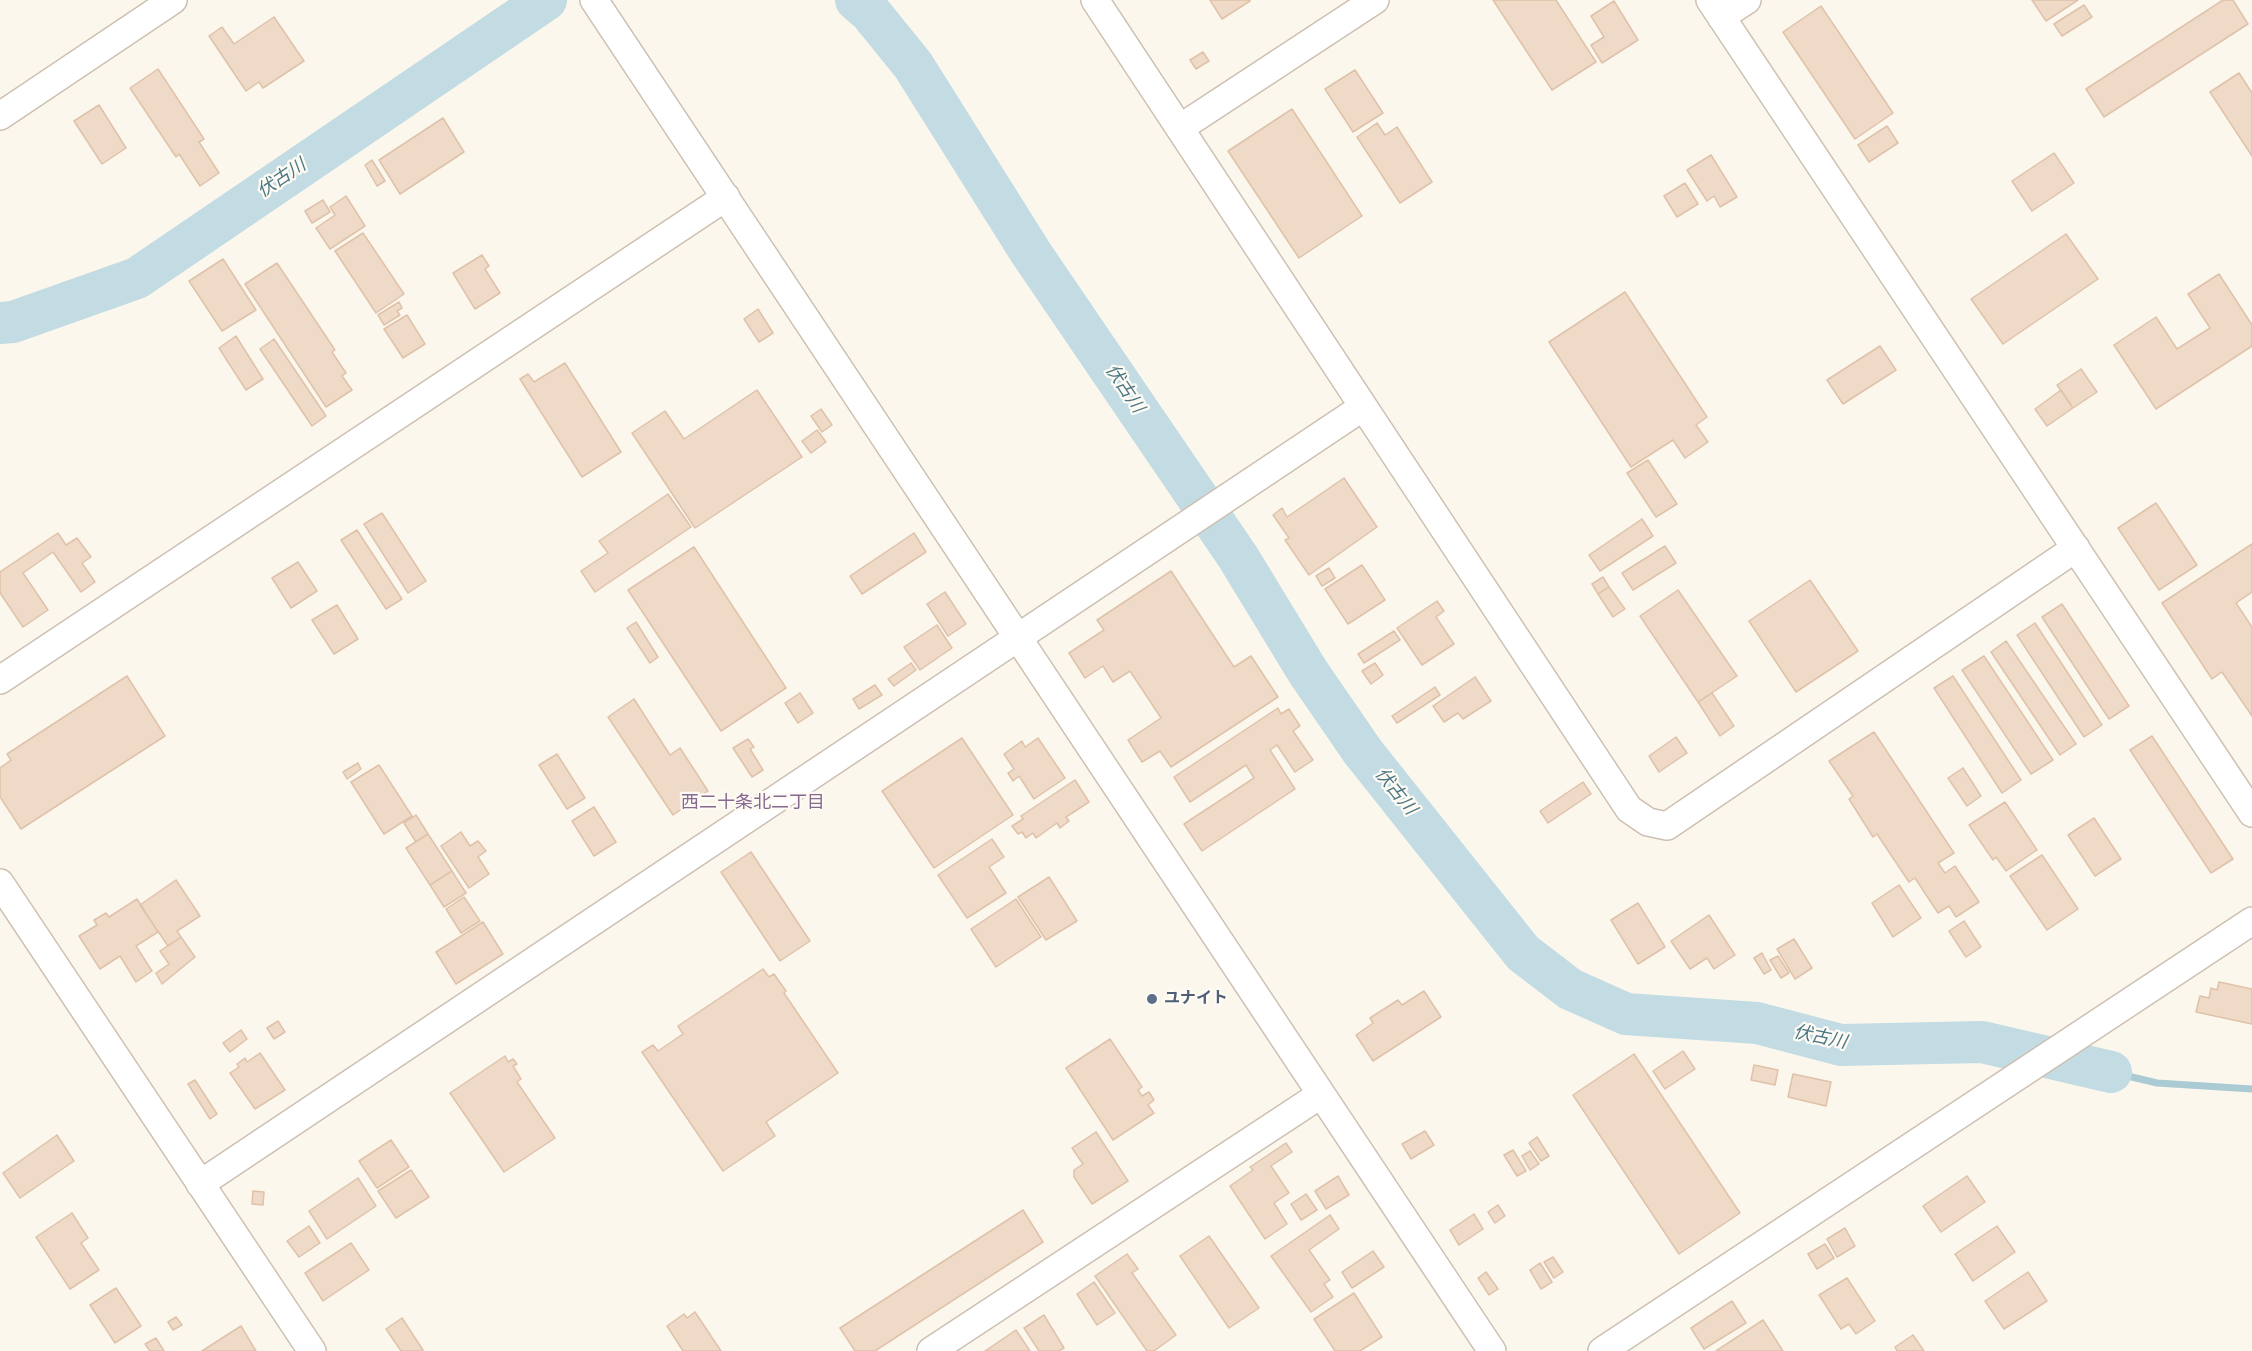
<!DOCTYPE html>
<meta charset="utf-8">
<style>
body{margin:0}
canvas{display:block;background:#fbf7ed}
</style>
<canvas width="2252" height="1351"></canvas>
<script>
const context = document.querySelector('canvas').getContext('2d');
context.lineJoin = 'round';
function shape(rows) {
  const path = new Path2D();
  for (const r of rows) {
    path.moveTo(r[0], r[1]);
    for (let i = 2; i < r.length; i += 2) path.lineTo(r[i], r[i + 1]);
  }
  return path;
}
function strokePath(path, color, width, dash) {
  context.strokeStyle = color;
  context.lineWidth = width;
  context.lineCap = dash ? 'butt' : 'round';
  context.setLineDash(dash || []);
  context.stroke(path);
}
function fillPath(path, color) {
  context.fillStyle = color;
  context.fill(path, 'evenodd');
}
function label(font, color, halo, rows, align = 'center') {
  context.font = font + ' Roboto,"Noto Sans JP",sans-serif';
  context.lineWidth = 4.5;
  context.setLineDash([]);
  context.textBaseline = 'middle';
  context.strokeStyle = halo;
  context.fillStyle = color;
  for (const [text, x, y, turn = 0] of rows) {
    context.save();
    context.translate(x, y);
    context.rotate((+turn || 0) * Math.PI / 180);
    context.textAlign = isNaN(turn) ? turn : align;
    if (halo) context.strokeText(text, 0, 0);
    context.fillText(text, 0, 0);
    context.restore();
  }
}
strokePath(shape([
 [2111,1072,2157,1083,2252,1089]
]), '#aacbd4', 7);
strokePath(shape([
 [856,0,870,12,913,65,1031,253,1238,557,1308,672,1363,752,1523,953,1570,989,1626,1014,1757,1023,1841,1045,1982,1042,2111,1072],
 [0,323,13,322,137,278,546,0]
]), '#c3dce4', 42);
const building = shape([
 [1210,0,1250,0,1250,1,1222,19,1210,0],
 [1493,0,1556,0,1596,62,1552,90,1493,0],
 [2032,0,2078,0,2046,21,2032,0],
 [2223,0,2233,0,2248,24,2104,117,2086,89,2223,0],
 [1614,1,1638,40,1602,63,1591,45,1604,37,1591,16,1614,1],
 [2084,5,2092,17,2062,36,2054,24,2084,5],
 [1821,6,1893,113,1855,139,1783,32,1821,6],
 [274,17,304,61,263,88,259,82,246,91,209,36,222,27,234,44,274,17],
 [1203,52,1209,61,1196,69,1190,60,1203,52],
 [158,69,204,139,199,142,219,173,200,186,179,154,176,157,130,88,158,69],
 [1355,70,1383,113,1353,132,1325,89,1355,70],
 [2239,73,2252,93,2252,156,2210,92,2239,73],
 [99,105,126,148,102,164,74,121,99,105],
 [1292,109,1362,216,1299,258,1228,151,1292,109],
 [443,118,464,152,400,194,379,160,443,118],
 [1377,123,1385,135,1397,127,1432,182,1400,203,1357,137,1377,123],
 [1887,126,1898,143,1869,162,1858,145,1887,126],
 [2054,153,2074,183,2032,211,2012,181,2054,153],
 [1711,155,1737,197,1720,207,1714,196,1707,201,1687,170,1711,155],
 [372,160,385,181,377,186,365,165,372,160],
 [1685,183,1698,204,1677,217,1664,196,1685,183],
 [346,196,365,226,330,249,316,228,335,215,330,207,346,196],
 [323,200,330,212,312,223,305,211,323,200],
 [363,233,404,294,376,313,335,251,363,233],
 [2066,234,2098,279,2003,344,1971,299,2066,234],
 [482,255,489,266,485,269,500,293,475,309,453,273,482,255],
 [223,259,256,310,222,331,189,281,223,259],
 [277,263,335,350,332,352,346,373,342,376,352,390,326,407,245,284,277,263],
 [2219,274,2252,325,2252,346,2156,409,2114,345,2156,317,2177,349,2210,328,2188,294,2219,274],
 [1625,292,1707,417,1696,425,1708,442,1685,458,1673,440,1631,467,1549,342,1625,292],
 [399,302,402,308,397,311,400,315,384,325,378,315,399,302],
 [758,309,773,333,759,342,744,319,758,309],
 [407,315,425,344,403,358,384,329,407,315],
 [236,336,263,379,246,390,219,348,236,336],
 [274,339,326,416,312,426,260,349,274,339],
 [1880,346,1896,370,1843,404,1827,380,1880,346],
 [565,363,621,452,582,477,520,379,528,374,534,382,565,363],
 [2081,369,2097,392,2073,408,2057,385,2081,369],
 [757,390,802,457,695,528,632,433,665,411,684,439,757,390],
 [2061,390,2073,408,2047,426,2035,409,2061,390],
 [821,409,832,425,822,432,811,416,821,409],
 [817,430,826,442,811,453,802,441,817,430],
 [1648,460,1677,504,1656,517,1627,473,1648,460],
 [1344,478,1377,527,1309,575,1285,540,1289,538,1273,515,1282,508,1287,517,1344,478],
 [668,494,691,527,595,592,581,571,608,553,599,541,668,494],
 [2156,503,2197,565,2159,590,2118,528,2156,503],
 [382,513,426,581,408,593,364,524,382,513],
 [1642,519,1653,536,1600,571,1589,555,1642,519],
 [357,530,402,599,386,609,341,540,357,530],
 [58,533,66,545,77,538,91,557,82,563,95,582,81,592,53,552,23,573,48,610,23,627,0,593,0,572,58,533],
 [914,533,926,552,862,594,850,576,914,533],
 [2252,544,2252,592,2236,603,2252,627,2252,716,2222,672,2212,679,2162,603,2252,544],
 [1665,546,1676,563,1633,590,1622,573,1665,546],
 [694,547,786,688,721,731,628,590,694,547],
 [298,562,317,591,291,608,272,578,298,562],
 [1362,565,1385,600,1348,624,1325,589,1362,565],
 [1329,568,1335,578,1322,586,1316,576,1329,568],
 [1171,571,1234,667,1251,656,1278,697,1171,767,1160,751,1142,762,1128,740,1161,718,1130,671,1113,682,1103,666,1085,678,1069,653,1104,630,1097,620,1171,571],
 [1603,577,1609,587,1598,594,1592,584,1603,577],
 [1810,580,1858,651,1796,692,1749,621,1810,580],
 [1609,587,1625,609,1613,617,1598,594,1609,587],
 [1678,590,1737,676,1698,702,1640,616,1678,590],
 [945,592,966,624,948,636,927,604,945,592],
 [1437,601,1444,611,1436,617,1454,644,1422,665,1397,628,1437,601],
 [2062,604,2129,706,2109,719,2042,617,2062,604],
 [337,605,358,639,334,654,312,620,337,605],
 [636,622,658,657,650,663,627,628,636,622],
 [2035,623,2102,725,2084,737,2017,635,2035,623],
 [937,625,952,648,920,670,904,647,937,625],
 [1394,631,1400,640,1364,663,1358,654,1394,631],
 [2006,641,2076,744,2060,755,1991,652,2006,641],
 [1984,656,2053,760,2031,774,1962,670,1984,656],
 [911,663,916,670,894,686,888,679,911,663],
 [1375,663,1383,675,1371,684,1362,671,1375,663],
 [127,676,165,736,21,829,0,797,0,768,11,760,7,754,127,676],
 [1953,676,2021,780,2002,793,1934,688,1953,676],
 [1475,677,1491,701,1463,719,1458,713,1444,722,1433,706,1475,677],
 [875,685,882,695,859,709,853,699,875,685],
 [1435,687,1440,695,1397,723,1392,716,1435,687],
 [800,693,813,713,798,723,785,703,800,693],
 [1712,693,1734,726,1720,736,1698,702,1712,693],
 [634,699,670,755,680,748,708,791,673,815,608,717,634,699],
 [1278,708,1281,714,1289,709,1300,726,1293,731,1313,760,1295,772,1277,745,1270,750,1295,789,1202,851,1184,824,1254,778,1246,765,1190,802,1174,777,1278,708],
 [1874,732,1954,853,1938,863,1945,873,1955,866,1979,902,1956,917,1949,906,1938,913,1915,878,1909,882,1877,834,1873,837,1849,799,1853,796,1829,761,1874,732],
 [2152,736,2233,859,2211,873,2130,750,2152,736],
 [1676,737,1687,753,1659,772,1649,756,1676,737],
 [962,738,1013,815,934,868,882,791,962,738],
 [1038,738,1065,778,1034,799,1019,776,1013,781,1008,773,1014,769,1004,754,1022,741,1025,747,1038,738],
 [748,739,754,747,750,749,763,770,752,777,733,748,748,739],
 [557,754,585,798,567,809,539,765,557,754],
 [358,763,361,769,347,779,343,772,358,763],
 [379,765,412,816,384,834,351,782,379,765],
 [1963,768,1981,796,1967,806,1948,778,1963,768],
 [1075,780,1089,802,1066,817,1069,821,1060,828,1057,823,1036,838,1033,833,1026,838,1022,832,1018,834,1012,826,1023,819,1021,816,1075,780],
 [1583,782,1591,794,1548,823,1540,811,1583,782],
 [2005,802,2037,850,2006,871,1996,857,1993,860,1969,825,2005,802],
 [594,807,616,842,594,856,572,821,594,807],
 [416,815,428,834,416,842,404,823,416,815],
 [2094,818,2121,859,2095,876,2068,835,2094,818],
 [461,832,470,846,478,841,486,851,478,857,489,874,469,888,441,846,461,832],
 [428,834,452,871,430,885,406,848,428,834],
 [992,839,1004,857,989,867,1006,893,967,918,938,875,992,839],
 [751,852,810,941,780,961,721,872,751,852],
 [2042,855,2078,909,2047,930,2010,876,2042,855],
 [452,871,466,893,444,907,430,885,452,871],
 [1049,877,1077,921,1046,940,1018,897,1049,877],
 [176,880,200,916,177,931,181,937,168,946,140,905,176,880],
 [1899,885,1921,918,1893,937,1872,903,1899,885],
 [464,897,480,921,461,933,446,909,464,897],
 [137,899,158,932,136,946,152,971,136,982,120,956,100,969,79,936,97,925,94,920,106,913,109,917,137,899],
 [1016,899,1041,937,996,967,971,929,1016,899],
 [1638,903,1665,947,1638,964,1611,920,1638,903],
 [1709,915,1735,955,1714,969,1707,958,1690,969,1671,941,1709,915],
 [1964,921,1981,947,1966,957,1949,931,1964,921],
 [483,922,503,954,456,984,436,952,483,922],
 [181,937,195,957,162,984,156,973,169,964,160,951,181,937],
 [1794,939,1812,968,1795,979,1777,949,1794,939],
 [1762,953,1771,970,1764,974,1754,958,1762,953],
 [1778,956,1789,973,1781,978,1770,960,1778,956],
 [763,969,769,977,774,974,786,991,784,993,838,1073,766,1122,775,1136,723,1171,642,1052,653,1045,658,1051,683,1034,678,1026,763,969],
 [2219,982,2252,989,2252,1024,2196,1012,2200,996,2209,998,2211,988,2217,990,2219,982],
 [1424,991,1441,1017,1373,1061,1356,1035,1373,1023,1370,1018,1398,1000,1402,1005,1424,991],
 [278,1021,285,1032,274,1039,267,1028,278,1021],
 [241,1030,247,1039,230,1052,223,1043,241,1030],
 [1110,1039,1142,1087,1138,1090,1142,1096,1149,1092,1154,1100,1148,1105,1154,1113,1113,1140,1066,1068,1110,1039],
 [1683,1051,1695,1069,1665,1089,1653,1071,1683,1051],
 [260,1053,285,1090,255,1109,230,1073,239,1067,237,1064,245,1058,247,1062,260,1053],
 [1634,1054,1740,1213,1679,1254,1573,1095,1634,1054],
 [505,1056,508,1062,513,1059,517,1064,513,1066,521,1079,517,1082,555,1138,504,1172,450,1093,505,1056],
 [1754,1065,1778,1070,1775,1085,1751,1080,1754,1065],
 [1793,1074,1831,1082,1826,1106,1788,1097,1793,1074],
 [195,1080,217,1114,210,1119,188,1084,195,1080],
 [1425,1131,1434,1145,1411,1159,1402,1144,1425,1131],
 [1096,1132,1128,1181,1092,1204,1074,1177,1074,1170,1083,1164,1072,1148,1096,1132],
 [57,1135,74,1161,20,1198,3,1173,57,1135],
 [1537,1137,1549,1156,1541,1161,1529,1143,1537,1137],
 [391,1140,409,1167,377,1188,359,1161,391,1140],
 [1286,1143,1292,1152,1271,1166,1289,1193,1274,1203,1287,1224,1265,1239,1230,1186,1253,1170,1250,1167,1286,1143],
 [1513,1150,1526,1171,1517,1176,1504,1155,1513,1150],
 [1530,1151,1539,1164,1530,1170,1522,1156,1530,1151],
 [411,1170,429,1197,396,1218,378,1191,411,1170],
 [1338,1176,1349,1195,1326,1209,1315,1191,1338,1176],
 [1967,1176,1985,1202,1941,1232,1923,1206,1967,1176],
 [358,1178,376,1206,327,1239,309,1211,358,1178],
 [253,1191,264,1192,263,1205,252,1204,253,1191],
 [1306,1194,1317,1210,1301,1220,1291,1204,1306,1194],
 [1498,1205,1505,1216,1495,1223,1488,1212,1498,1205],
 [1023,1210,1043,1242,875,1351,855,1351,840,1328,1023,1210],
 [72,1213,88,1238,81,1243,99,1270,70,1289,36,1237,72,1213],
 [1474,1214,1483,1229,1459,1245,1450,1230,1474,1214],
 [1330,1215,1339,1229,1309,1250,1330,1280,1324,1284,1333,1297,1311,1312,1271,1256,1330,1215],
 [309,1226,320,1243,299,1257,287,1241,309,1226],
 [1997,1226,2015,1252,1973,1281,1955,1254,1997,1226],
 [1845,1228,1855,1246,1837,1257,1827,1239,1845,1228],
 [1209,1236,1259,1308,1229,1328,1180,1256,1209,1236],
 [351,1243,369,1270,323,1301,305,1273,351,1243],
 [1825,1244,1834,1258,1817,1269,1808,1254,1825,1244],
 [1373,1251,1384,1267,1352,1288,1342,1272,1373,1251],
 [1127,1254,1138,1269,1132,1273,1176,1335,1154,1351,1147,1351,1095,1276,1127,1254],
 [1553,1257,1563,1272,1554,1278,1544,1262,1553,1257],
 [1540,1263,1552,1282,1541,1289,1530,1270,1540,1263],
 [1486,1272,1498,1289,1489,1295,1478,1278,1486,1272],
 [2028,1272,2047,1301,2004,1329,1985,1301,2028,1272],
 [1847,1278,1875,1321,1856,1334,1849,1324,1841,1329,1819,1295,1847,1278],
 [1094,1282,1115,1313,1097,1325,1077,1294,1094,1282],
 [116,1288,141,1326,115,1343,90,1305,116,1288],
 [1354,1293,1382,1337,1360,1351,1335,1351,1314,1319,1354,1293],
 [1732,1301,1746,1323,1704,1349,1691,1328,1732,1301],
 [695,1312,721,1351,683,1351,667,1326,684,1314,687,1318,695,1312],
 [1044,1315,1064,1348,1059,1351,1039,1351,1024,1328,1044,1315],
 [176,1317,182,1325,173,1330,168,1322,176,1317],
 [402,1318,423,1350,422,1351,401,1351,386,1329,402,1318],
 [1763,1320,1783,1351,1716,1351,1763,1320],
 [241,1326,256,1351,202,1351,241,1326],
 [1016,1330,1030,1351,985,1351,1016,1330],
 [1913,1335,1924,1351,1897,1351,1895,1347,1913,1335],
 [156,1338,164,1351,150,1351,145,1344,156,1338]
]);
fillPath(building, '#eedac7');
strokePath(building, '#dfc2a9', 1.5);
const minor = shape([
 [594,0,1492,1351],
 [1095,0,1629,809,1648,822,1667,826,2076,548],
 [1710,0,2252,813],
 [1721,17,1747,0],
 [0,116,173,0],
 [1180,128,1375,0],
 [0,680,726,197],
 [0,883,312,1351],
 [200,1184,1363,407],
 [931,1351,1320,1095],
 [1602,1351,2252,921]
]);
strokePath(minor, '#cdc0b3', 30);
strokePath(minor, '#fff', 27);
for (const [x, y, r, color] of [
 [1152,999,6,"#5c6f8a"]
]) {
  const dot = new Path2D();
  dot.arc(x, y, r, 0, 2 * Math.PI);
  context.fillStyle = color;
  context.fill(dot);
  strokePath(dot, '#fefaf4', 2);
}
label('bold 16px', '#4e5e75', '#fefaf4', [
 ["ユナイト",1164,999]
], 'left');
label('italic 18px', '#4c7885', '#fefaf4', [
 ["伏古川",282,179,-34],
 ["伏古川",1124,389,56],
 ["伏古川",1395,792,51],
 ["伏古川",1820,1038,12]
]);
label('18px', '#866a90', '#fefaf4', [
 ["西二十条北二丁目",753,803]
]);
</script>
